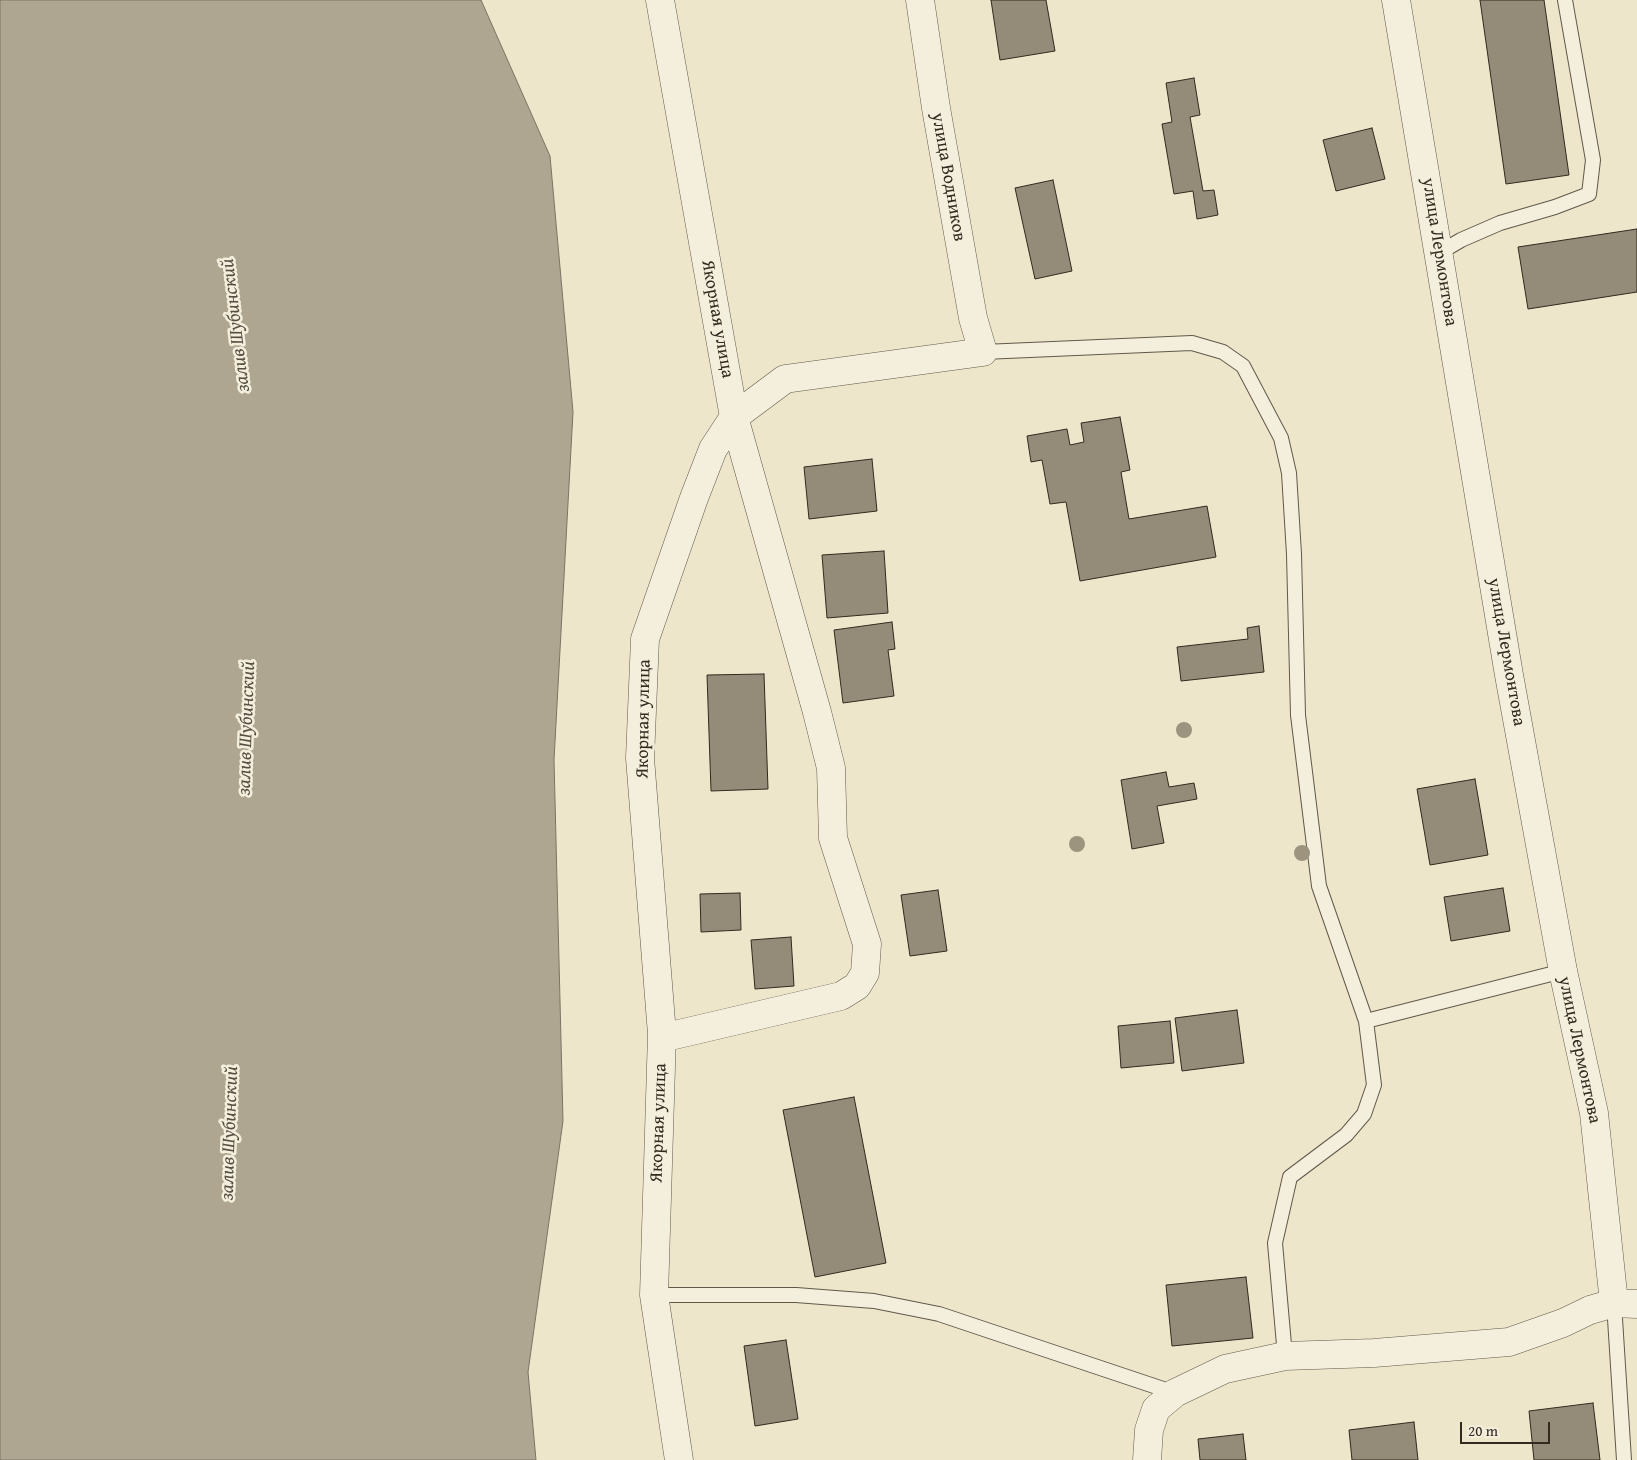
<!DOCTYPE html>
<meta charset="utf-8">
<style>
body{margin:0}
#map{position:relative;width:1637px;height:1460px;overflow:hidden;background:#eee6ca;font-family:"Gentium Book Plus",serif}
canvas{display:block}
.scale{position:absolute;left:1460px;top:1422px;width:90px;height:22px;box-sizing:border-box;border:2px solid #32291f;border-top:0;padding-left:6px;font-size:15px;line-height:18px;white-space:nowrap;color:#32291f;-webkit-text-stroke:4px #f4efdd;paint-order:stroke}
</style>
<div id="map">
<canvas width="1637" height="1460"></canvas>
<div class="scale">20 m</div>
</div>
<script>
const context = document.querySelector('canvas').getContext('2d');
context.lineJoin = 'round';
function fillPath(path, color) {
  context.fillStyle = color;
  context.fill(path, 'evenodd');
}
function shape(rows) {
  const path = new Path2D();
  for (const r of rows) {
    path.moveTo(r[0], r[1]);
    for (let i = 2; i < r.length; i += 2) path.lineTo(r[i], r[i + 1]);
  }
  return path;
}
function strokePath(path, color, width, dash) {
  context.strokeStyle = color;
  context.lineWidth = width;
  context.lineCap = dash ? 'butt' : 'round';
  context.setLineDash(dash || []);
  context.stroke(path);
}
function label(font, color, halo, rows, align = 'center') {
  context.font = font + ' "Gentium Book Plus",serif';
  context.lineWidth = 5;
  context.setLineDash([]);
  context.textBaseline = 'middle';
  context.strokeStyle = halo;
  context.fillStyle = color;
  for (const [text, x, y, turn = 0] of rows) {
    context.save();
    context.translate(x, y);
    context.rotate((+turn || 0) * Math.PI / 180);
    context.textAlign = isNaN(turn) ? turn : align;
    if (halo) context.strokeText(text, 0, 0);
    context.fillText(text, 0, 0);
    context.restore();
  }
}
const water = shape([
 [0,0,481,0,550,156,573,412,554,760,563,1121,528,1372,536,1460,0,1460,0,0]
]);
fillPath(water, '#aea690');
strokePath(water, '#7c7463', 1);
const building = shape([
 [991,0,1046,0,1055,51,1000,60,991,0],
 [1480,0,1544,0,1569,175,1506,184,1480,0],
 [1194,78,1200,115,1190,117,1203,191,1214,190,1218,215,1197,219,1193,191,1174,194,1162,124,1172,122,1166,83,1194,78],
 [1372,128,1385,179,1336,191,1323,140,1372,128],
 [1053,180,1072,271,1035,279,1015,188,1053,180],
 [1637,229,1637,292,1528,309,1518,247,1637,229],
 [1120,417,1130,470,1121,472,1129,519,1207,506,1216,557,1080,581,1066,502,1050,504,1042,460,1031,462,1027,436,1067,429,1070,445,1084,442,1081,423,1120,417],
 [872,459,877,511,809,519,804,467,872,459],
 [884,551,888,613,827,618,822,555,884,551],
 [892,622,895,649,888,650,894,696,843,703,834,630,892,622],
 [1259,626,1264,672,1181,681,1177,647,1248,639,1247,628,1259,626],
 [764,674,768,789,711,791,707,675,764,674],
 [1166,772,1169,787,1194,783,1197,799,1157,806,1164,843,1132,849,1121,780,1166,772],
 [1475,779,1488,855,1430,865,1417,789,1475,779],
 [1503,888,1510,931,1451,941,1444,897,1503,888],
 [938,890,947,951,910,956,901,895,938,890],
 [740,893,741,930,701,932,700,894,740,893],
 [791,937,794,986,755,989,751,940,791,937],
 [1237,1010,1244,1063,1182,1071,1175,1018,1237,1010],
 [1170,1021,1174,1063,1121,1068,1118,1026,1170,1021],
 [854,1097,886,1263,815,1277,783,1110,854,1097],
 [1246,1277,1253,1338,1172,1346,1166,1285,1246,1277],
 [786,1340,798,1419,755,1426,744,1346,786,1340],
 [1593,1403,1600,1460,1534,1460,1529,1411,1593,1403],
 [1414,1422,1418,1460,1352,1460,1349,1430,1414,1422],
 [1243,1434,1246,1460,1200,1460,1198,1439,1243,1434]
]);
fillPath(building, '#948b78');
strokePath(building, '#32291f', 1);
const lane = shape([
 [1439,253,1461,240,1500,223,1555,207,1589,194,1593,160,1565,0],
 [983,352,1192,343,1223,352,1243,366,1281,438,1289,473,1294,554,1298,715,1319,886,1366,1021],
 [654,1295,796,1295,874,1301,939,1314,1175,1393],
 [1614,1303,1624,1460],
 [1285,1356,1275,1243,1290,1177,1346,1135,1364,1114,1374,1085,1366,1021,1563,971]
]);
const street = shape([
 [660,0,734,417,713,449,694,498,645,639,640,758,662,1034,654,1295,679,1460],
 [1396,0,1509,675,1563,971,1594,1113,1614,1303],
 [662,1034,666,1037,841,996,857,986,865,973,867,944,833,838,831,768,817,712,734,417,785,379,983,352,973,318,936,108,920,0],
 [1147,1460,1149,1430,1156,1409,1175,1393,1225,1369,1285,1356,1374,1353,1509,1342,1563,1323,1590,1310,1614,1303,1637,1304]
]);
strokePath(lane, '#61584a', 16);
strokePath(street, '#61584a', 29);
strokePath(lane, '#f4efdd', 14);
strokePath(street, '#f4efdd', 28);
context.fillStyle = '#9c947f';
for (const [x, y] of [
 [1184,730],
 [1077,844],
 [1302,853]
]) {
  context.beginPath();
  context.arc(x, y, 8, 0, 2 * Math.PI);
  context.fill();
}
label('18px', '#32291f', '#f4efdd', [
 ["улица Водников",948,177,80],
 ["улица Лермонтова",1439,252,81],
 ["Якорная улица",717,319,80],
 ["улица Лермонтова",1506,652,80],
 ["Якорная улица",644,719,-89],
 ["улица Лермонтова",1579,1050,78],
 ["Якорная улица",659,1123,-88]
]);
label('italic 19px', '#574e41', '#f4efdd', [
 ["залив Шубинский",236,325,-97],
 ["залив Шубинский",247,728,-88],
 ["залив Шубинский",230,1133,-88]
]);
</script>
